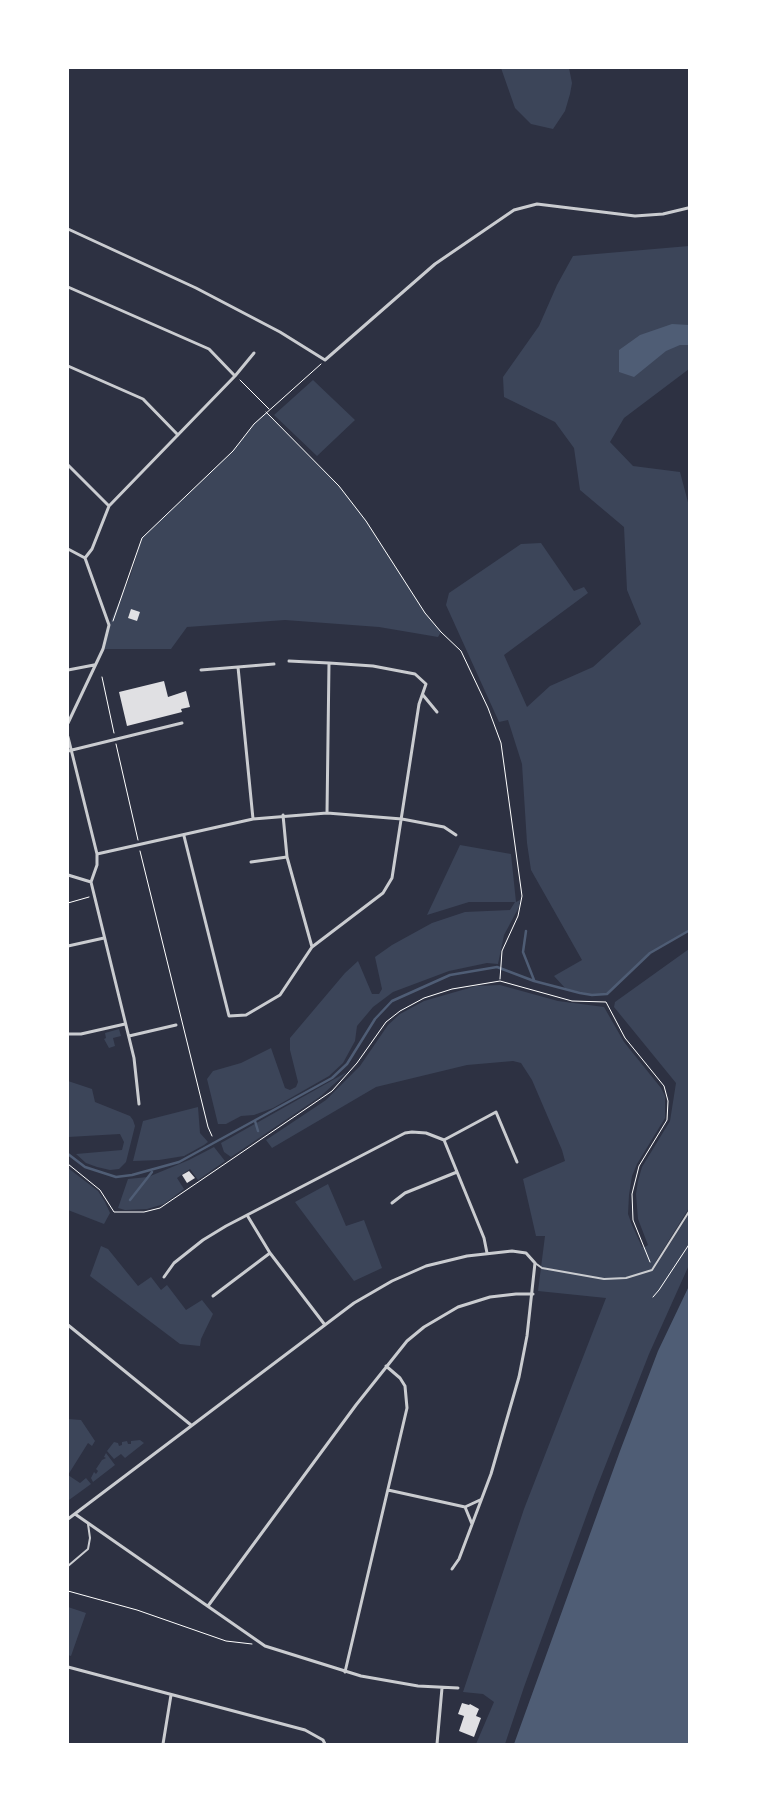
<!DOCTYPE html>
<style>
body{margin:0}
#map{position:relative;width:757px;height:1812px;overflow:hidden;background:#2d3142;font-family:Lora,serif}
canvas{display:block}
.frame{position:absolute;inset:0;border:69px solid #fff;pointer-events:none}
</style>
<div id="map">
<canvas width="757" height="1812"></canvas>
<div class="frame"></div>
</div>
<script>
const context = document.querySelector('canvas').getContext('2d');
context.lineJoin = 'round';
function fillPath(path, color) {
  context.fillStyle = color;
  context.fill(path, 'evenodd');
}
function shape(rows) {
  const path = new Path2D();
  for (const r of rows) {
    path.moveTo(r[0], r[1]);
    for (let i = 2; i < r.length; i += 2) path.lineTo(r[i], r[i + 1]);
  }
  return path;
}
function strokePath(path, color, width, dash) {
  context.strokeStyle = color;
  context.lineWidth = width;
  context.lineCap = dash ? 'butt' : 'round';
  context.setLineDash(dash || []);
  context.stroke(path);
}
fillPath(shape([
 [501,68,569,68,572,83,570,94,565,111,553,129,531,124,515,108],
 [689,246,689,369,624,418,610,442,633,466,680,472,689,506,689,930,650,953,607,994,592,995,565,988,554,976,582,960,531,870,527,843,522,764,508,720,499,722,446,605,449,593,521,544,541,543,574,591,584,587,588,593,504,655,527,707,550,686,593,667,641,624,627,590,624,527,580,490,574,448,555,422,504,397,503,377,539,326,557,285,573,256],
 [313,380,355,420,317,456,274,415],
 [266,412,339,486,366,521,425,613,441,632,438,637,379,627,285,620,187,627,171,649,103,649,109,625,130,577,142,538,233,451,254,424],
 [460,845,511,854,516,902,520,900,519,907,504,935,498,964,487,963,449,971,393,992,373,1007,357,1026,355,1041,343,1063,329,1076,273,1108,254,1115,241,1116,226,1124,218,1124,207,1079,213,1071,241,1063,271,1048,285,1088,290,1090,296,1087,298,1082,290,1050,290,1038,345,973,358,961,372,994,379,994,382,989,375,957,392,945,432,923,465,912,510,910,515,902,469,902,427,915],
 [689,949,689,1208,656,1261,654,1269,689,1214,689,1265,649,1354,595,1492,524,1687,505,1744,476,1744,494,1702,483,1694,463,1692,524,1509,606,1298,538,1291,545,1236,536,1236,523,1179,565,1161,562,1150,532,1080,521,1063,513,1061,467,1065,376,1087,272,1148,266,1140,326,1100,360,1066,388,1025,400,1014,424,1001,476,986,500,985,558,1001,604,1007,624,1042,661,1088,665,1096,665,1118,637,1164,632,1176,629,1195,628,1214,632,1225,642,1247,645,1247,648,1245,638,1219,636,1194,638,1181,642,1167,670,1121,676,1083,614,1007,615,1002],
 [119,1029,121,1036,113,1038,115,1046,109,1048,104,1039,106,1038,105,1033],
 [347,1072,321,1096,231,1157,224,1152,221,1143],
 [68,1081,92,1089,95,1102,130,1116,133,1120,135,1126,126,1162,119,1169,110,1170,97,1167,86,1163,76,1154,122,1150,124,1142,120,1134,68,1137],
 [198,1107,200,1133,208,1142,204,1145,184,1156,159,1160,133,1161,143,1121],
 [214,1147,225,1161,198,1180,190,1169,177,1178,184,1189,164,1204,147,1209,125,1210,118,1208,128,1179,148,1177,189,1160],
 [68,1168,98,1191,105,1202,110,1213,104,1224,68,1210],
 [328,1184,346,1226,364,1220,382,1268,354,1281,295,1202],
 [101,1246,108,1249,138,1286,151,1277,161,1290,167,1285,186,1310,202,1300,213,1314,201,1339,200,1346,180,1344,90,1276],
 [68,1419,81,1420,95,1441,92,1446,88,1443,68,1475,80,1483,86,1478,91,1484,69,1500,68,1499],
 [140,1440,144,1443,125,1458,121,1454,114,1459,107,1451,114,1442,118,1443,119,1446,122,1445,122,1442,127,1441,128,1444,131,1444,131,1441],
 [106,1453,115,1465,93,1482,91,1478,94,1472,96,1474,98,1471,96,1469,102,1460,106,1458,104,1457],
 [68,1607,86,1613,71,1656,68,1655]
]), '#3c4559');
fillPath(shape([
 [672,324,689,325,689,345,680,345,666,351,634,377,619,372,619,350,640,335],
 [689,1286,689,1744,514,1744,620,1451,658,1351]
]), '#4f5d75');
strokePath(shape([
 [526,931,523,952,534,980],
 [255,1121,258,1131],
 [68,1154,85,1167,116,1177,132,1175,179,1162,332,1078,347,1064,375,1019,392,1001,450,975,497,967,534,981,580,993,592,995,607,994,650,953,690,930],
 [130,1200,152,1172]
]), '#4f5d75', 2.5);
fillPath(shape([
 [131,609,140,612,137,621,128,618],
 [164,681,168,697,186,691,190,707,181,709,182,712,127,726,119,692],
 [189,1171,195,1178,187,1183,182,1175],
 [462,1703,469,1705,470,1704,479,1709,476,1716,481,1718,474,1737,459,1731,464,1716,458,1714]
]), '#e0e0e3');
strokePath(shape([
 [240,380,269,409],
 [266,412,339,486,366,521,425,613,441,632,461,651,488,708,501,743,522,896,518,916,502,951,500,979],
 [113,621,142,538,233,451,254,424,321,364],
 [102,677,114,733],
 [116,744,138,840],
 [140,851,208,1127,212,1136],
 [68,903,89,897],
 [68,1164,100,1190,114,1212,144,1212,160,1208,332,1091,357,1063,386,1022,400,1011,424,998,452,989,500,981,572,1001,606,1002,625,1038,664,1086,668,1101,667,1120,639,1166,632,1194,633,1220,650,1262],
 [653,1297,659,1290,690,1243],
 [68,1591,137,1610,226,1641,252,1644]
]), '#fff', 1);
strokePath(shape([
 [535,1263,542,1268,604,1279,626,1278,652,1270,690,1210],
 [68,1566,88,1549,90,1538,88,1524]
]), '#caccd0', 2);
strokePath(shape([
 [68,229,196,288,280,332,325,360,435,264,514,210,537,204,635,216,663,214,688,208],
 [68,287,209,349,235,376],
 [68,366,143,399,178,435],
 [68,465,109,506],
 [68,549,85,558,109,625,103,649,68,723],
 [85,558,92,549,109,506,235,376,254,353],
 [289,661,329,663,327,813],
 [238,667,274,664],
 [68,670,94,665],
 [201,670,238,667,253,819],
 [423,695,437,712],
 [68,737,97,854,97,865,91,882,134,1058,139,1104],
 [68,751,182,723],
 [283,815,287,857,312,947],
 [184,836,229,1016,246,1015,280,995,312,947,383,893,392,878,419,704,426,684,415,674,373,666,329,663],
 [97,854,253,819,327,813,402,819,444,827,456,835],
 [251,862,287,857],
 [68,875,91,882],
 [68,946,104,938],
 [68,1034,81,1034,125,1024],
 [129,1036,176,1025],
 [444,1140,496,1112,517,1162],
 [392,1203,405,1193,457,1172],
 [247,1215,270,1253,325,1325],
 [164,1277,174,1263,203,1240,226,1226,405,1133,412,1132,426,1133,444,1140,484,1238,487,1253],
 [213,1296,270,1253],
 [68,1325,191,1425],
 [388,1490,465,1507,472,1524],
 [465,1507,480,1500],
 [75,1514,265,1646,361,1676,418,1686,458,1688],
 [68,1519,354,1303,392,1281,426,1266,467,1256,512,1251,526,1253,535,1263,527,1336,519,1377,491,1474,459,1559,452,1569],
 [208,1606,356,1405,407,1341,424,1327,458,1307,490,1297,516,1294,533,1294],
 [68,1667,305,1730,323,1740,325,1744],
 [345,1672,407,1408,405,1386,400,1378,386,1366],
 [163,1744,171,1695],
 [437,1744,442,1688]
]), '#caccd0', 3);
</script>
